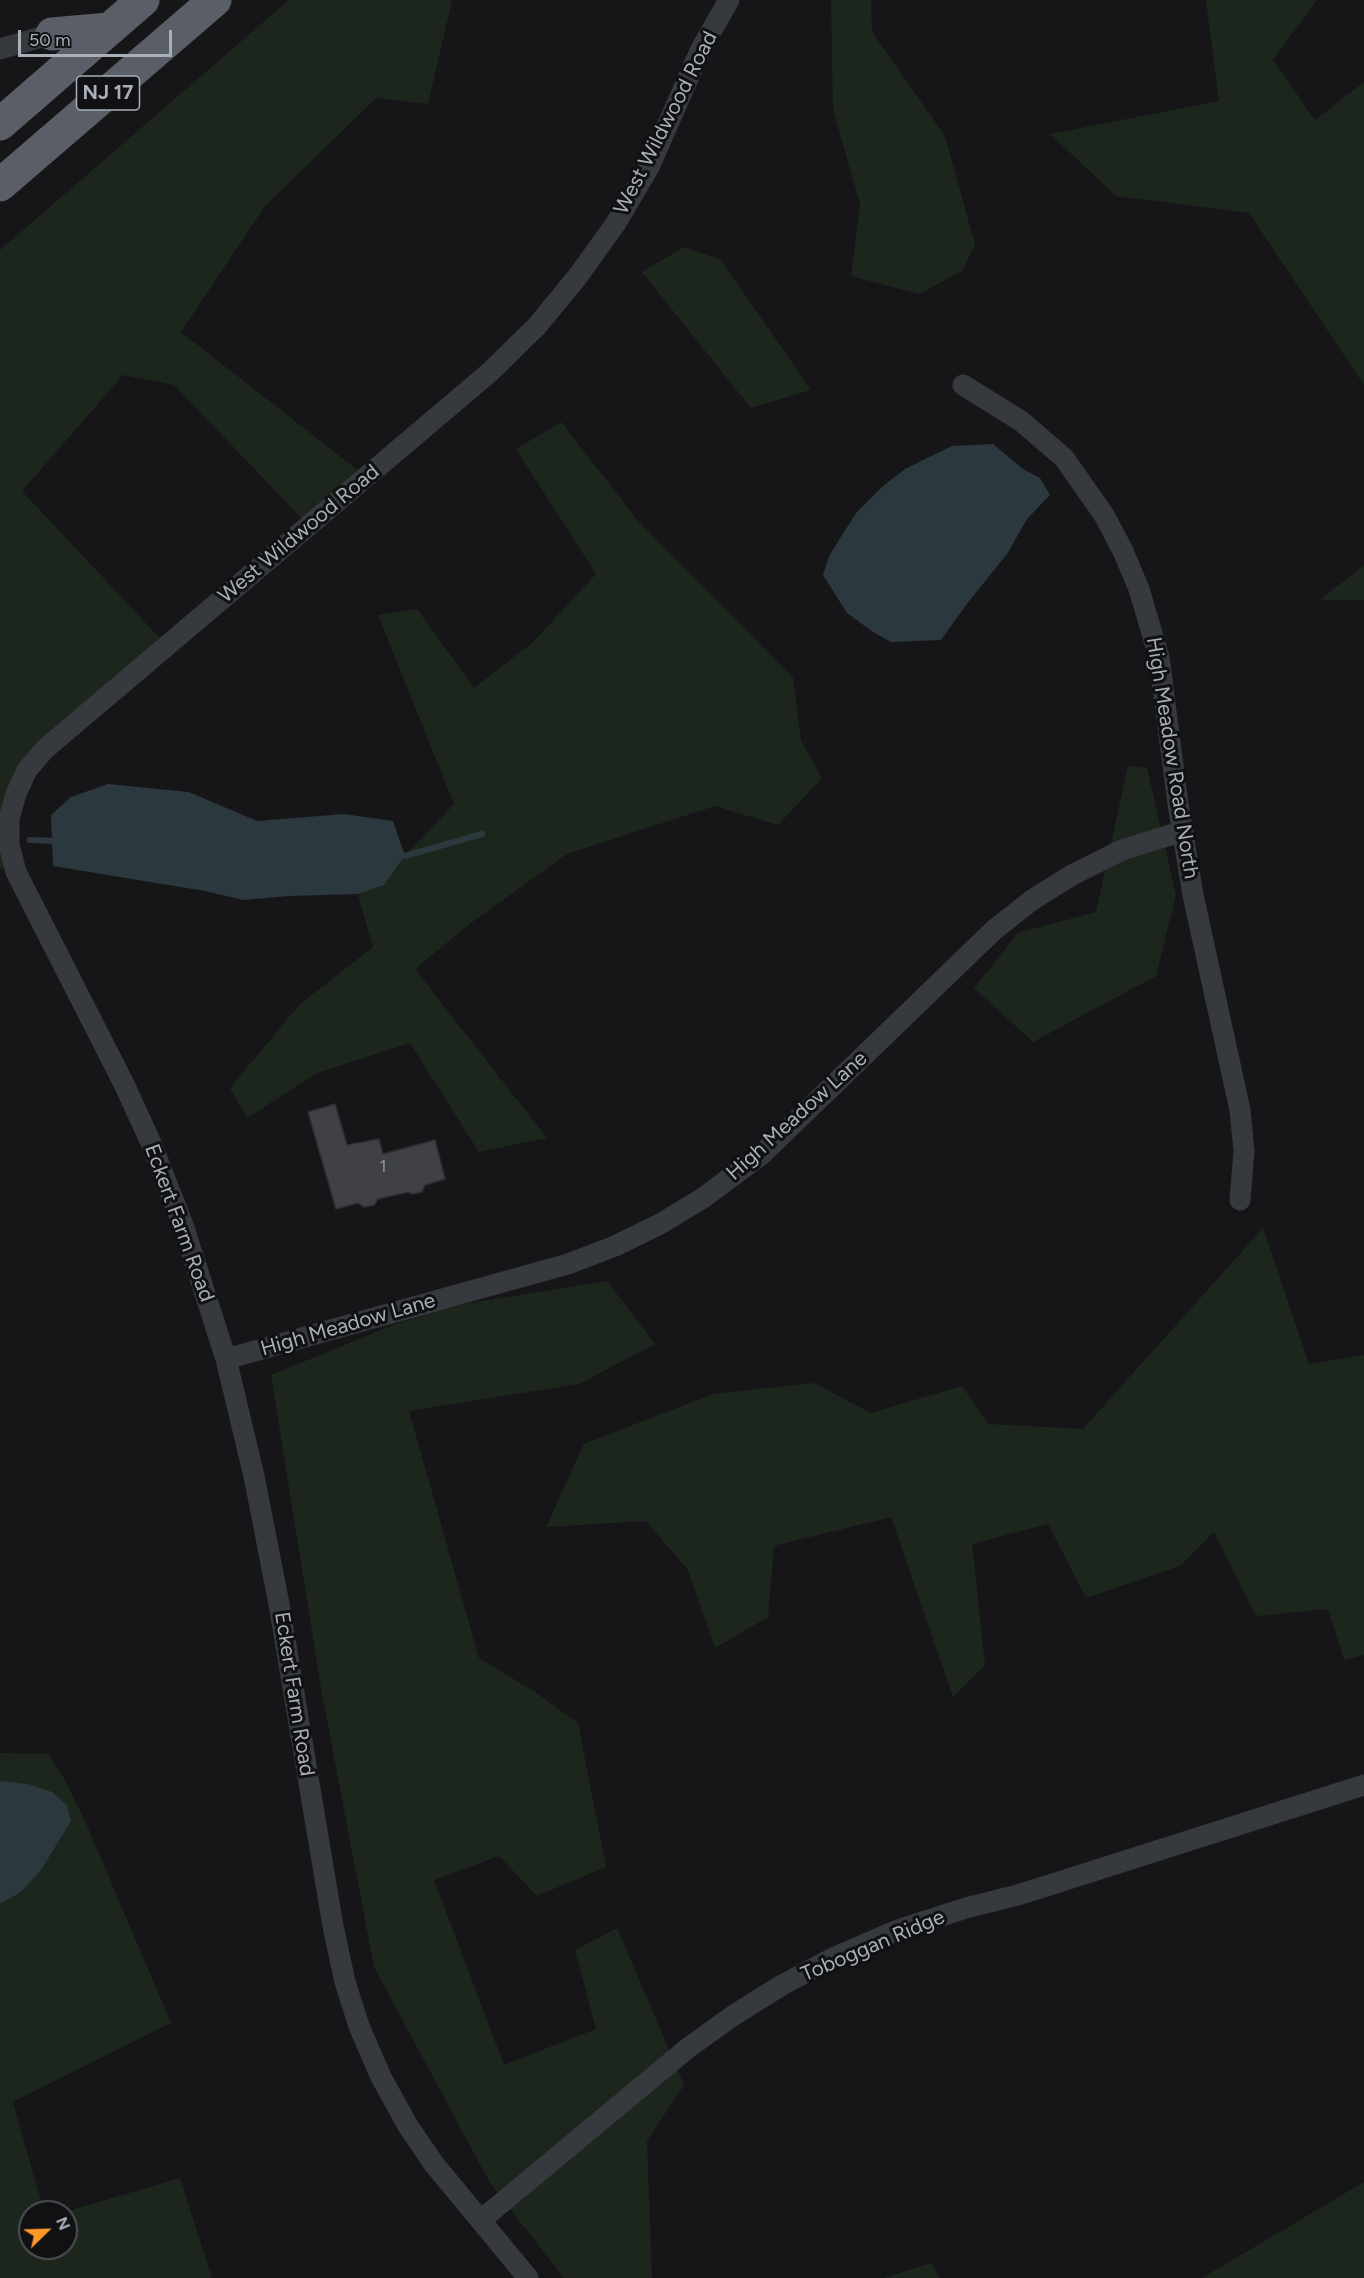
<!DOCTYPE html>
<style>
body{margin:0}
#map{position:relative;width:1364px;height:2278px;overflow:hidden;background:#161618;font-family:Figtree,sans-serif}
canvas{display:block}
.north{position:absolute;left:18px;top:2200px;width:60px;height:60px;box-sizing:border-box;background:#111113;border:2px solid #4d5055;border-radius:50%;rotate:67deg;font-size:16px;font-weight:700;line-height:24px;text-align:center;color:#a7afb9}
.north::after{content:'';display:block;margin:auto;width:21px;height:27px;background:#ff9627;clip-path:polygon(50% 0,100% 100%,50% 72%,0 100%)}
.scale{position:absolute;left:18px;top:30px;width:154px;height:27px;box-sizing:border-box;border:3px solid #a7afb9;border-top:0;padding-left:8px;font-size:18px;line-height:21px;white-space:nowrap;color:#a7afb9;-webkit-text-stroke:4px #111113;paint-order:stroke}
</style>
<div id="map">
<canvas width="1364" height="2278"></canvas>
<div class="north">N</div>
<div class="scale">50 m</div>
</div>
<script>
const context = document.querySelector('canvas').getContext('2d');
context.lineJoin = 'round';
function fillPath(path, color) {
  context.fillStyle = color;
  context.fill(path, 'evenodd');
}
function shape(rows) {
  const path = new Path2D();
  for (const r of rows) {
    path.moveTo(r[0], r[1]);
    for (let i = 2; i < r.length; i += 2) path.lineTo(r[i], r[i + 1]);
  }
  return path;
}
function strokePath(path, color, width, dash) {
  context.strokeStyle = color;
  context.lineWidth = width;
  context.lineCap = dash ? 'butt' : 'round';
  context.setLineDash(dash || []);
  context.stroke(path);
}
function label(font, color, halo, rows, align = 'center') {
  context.font = font + ' Figtree,sans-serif';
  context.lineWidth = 6;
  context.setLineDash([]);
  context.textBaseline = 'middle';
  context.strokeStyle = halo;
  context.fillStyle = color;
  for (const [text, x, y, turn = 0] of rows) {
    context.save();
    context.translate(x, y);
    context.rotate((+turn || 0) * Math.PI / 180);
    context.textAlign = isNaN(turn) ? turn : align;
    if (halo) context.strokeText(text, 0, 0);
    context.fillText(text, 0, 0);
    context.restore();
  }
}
fillPath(shape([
 [289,0,452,0,428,104,376,98,265,206,181,332,369,479,311,528,174,385,123,375,22,491,172,651,21,784,16,867,0,869,0,250],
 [831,0,871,0,872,32,945,136,975,245,962,271,919,294,851,276,860,204,833,109],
 [1206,0,1317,0,1273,60,1315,120,1364,82,1364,385,1249,213,1116,196,1050,134,1219,101],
 [684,247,721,260,811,390,751,408,642,272],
 [561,422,639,522,793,677,801,741,822,778,778,825,715,806,567,854,471,923,415,969,547,1138,479,1152,410,1043,317,1073,247,1118,230,1088,300,1004,373,947,358,894,384,885,405,856,454,804,378,615,417,609,474,688,533,642,596,574,516,449],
 [1364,565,1364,600,1320,600],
 [1128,766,1147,768,1176,895,1156,976,1033,1042,974,988,1018,933,1096,912],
 [1263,1228,1309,1364,1364,1355,1364,1655,1344,1660,1328,1609,1256,1616,1214,1532,1180,1566,1086,1598,1048,1524,972,1544,985,1665,953,1697,891,1517,774,1546,768,1617,715,1648,688,1570,646,1521,546,1527,584,1444,713,1394,814,1383,871,1413,962,1386,988,1424,1083,1429],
 [607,1281,655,1344,579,1384,409,1411,479,1658,535,1692,578,1723,606,1867,537,1896,499,1856,434,1880,504,2065,596,2029,575,1950,617,1928,684,2085,647,2141,652,2278,564,2278,490,2183,374,1967,322,1694,271,1375,433,1309],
 [0,1753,48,1754,65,1780,89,1830,171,2023,13,2102,44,2212,30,2212,30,2248,66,2248,65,2212,180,2178,212,2278,0,2278,0,1904,21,1892,71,1821,28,1784,0,1781],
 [1364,2182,1364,2278,1202,2278],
 [931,2263,940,2278,884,2278]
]), '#1d261d');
fillPath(shape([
 [993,444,1023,469,1040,478,1050,495,1027,519,1007,554,966,605,941,640,891,642,873,632,847,613,823,575,829,556,856,513,883,486,905,469,925,459,952,446],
 [108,784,189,792,257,821,344,814,393,821,405,856,384,885,358,894,289,896,243,900,205,891,53,866,51,815,71,797],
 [0,1781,28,1784,52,1792,67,1805,71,1821,41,1870,21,1892,0,1904]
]), '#2b383d');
strokePath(shape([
 [30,840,59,841],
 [399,855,405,856,482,834]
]), '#2b383d', 6);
const building = shape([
 [335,1104,347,1145,379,1139,383,1154,435,1140,445,1179,425,1185,422,1192,413,1194,408,1192,378,1199,374,1205,364,1207,358,1203,336,1209,308,1112,335,1104]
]);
fillPath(building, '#404145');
strokePath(building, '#303034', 1.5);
strokePath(shape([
 [0,49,52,34],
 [963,385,1021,421,1064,458,1104,515,1123,551,1139,589,1159,657,1178,804,1193,895,1240,1110,1244,1151,1240,1200],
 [226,1359,568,1264,615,1246,660,1224,703,1198,762,1154,994,930,1032,900,1072,875,1122,850,1183,831],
 [481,2220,688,2048,734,2015,782,1985,833,1958,898,1930,966,1908,1018,1895,1364,1785],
 [528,2278,434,2164,408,2126,381,2077,359,2026,345,1982,333,1926,279,1604,254,1476,226,1359,183,1225,151,1143,124,1084,16,872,9,845,9,819,16,794,27,770,45,749,490,372,537,326,578,276,616,223,649,167,701,49,729,0]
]), '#36393d', 21);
strokePath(shape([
 [52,34,109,29],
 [0,124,143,0],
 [0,185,215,0]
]), '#5a5e66', 33);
label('18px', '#8d949c', null, [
 ["1",383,1167]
]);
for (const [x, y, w] of [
 [108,93,63]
]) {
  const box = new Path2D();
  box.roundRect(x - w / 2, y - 17, w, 34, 4.5);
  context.fillStyle = '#111113';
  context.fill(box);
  strokePath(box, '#a7afb9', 1.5);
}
label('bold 20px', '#a7afb9', null, [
 ["NJ 17",108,93]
]);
label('21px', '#a7afb9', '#111113', [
 ["West Wildwood Road",666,123,-63],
 ["West Wildwood Road",299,534,-40],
 ["High Meadow Road North",1172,758,81],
 ["High Meadow Lane",797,1116,-42],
 ["Eckert Farm Road",179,1223,70],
 ["High Meadow Lane",348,1325,-16],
 ["Eckert Farm Road",294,1694,81],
 ["Toboggan Ridge",873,1946,-23]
]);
</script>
